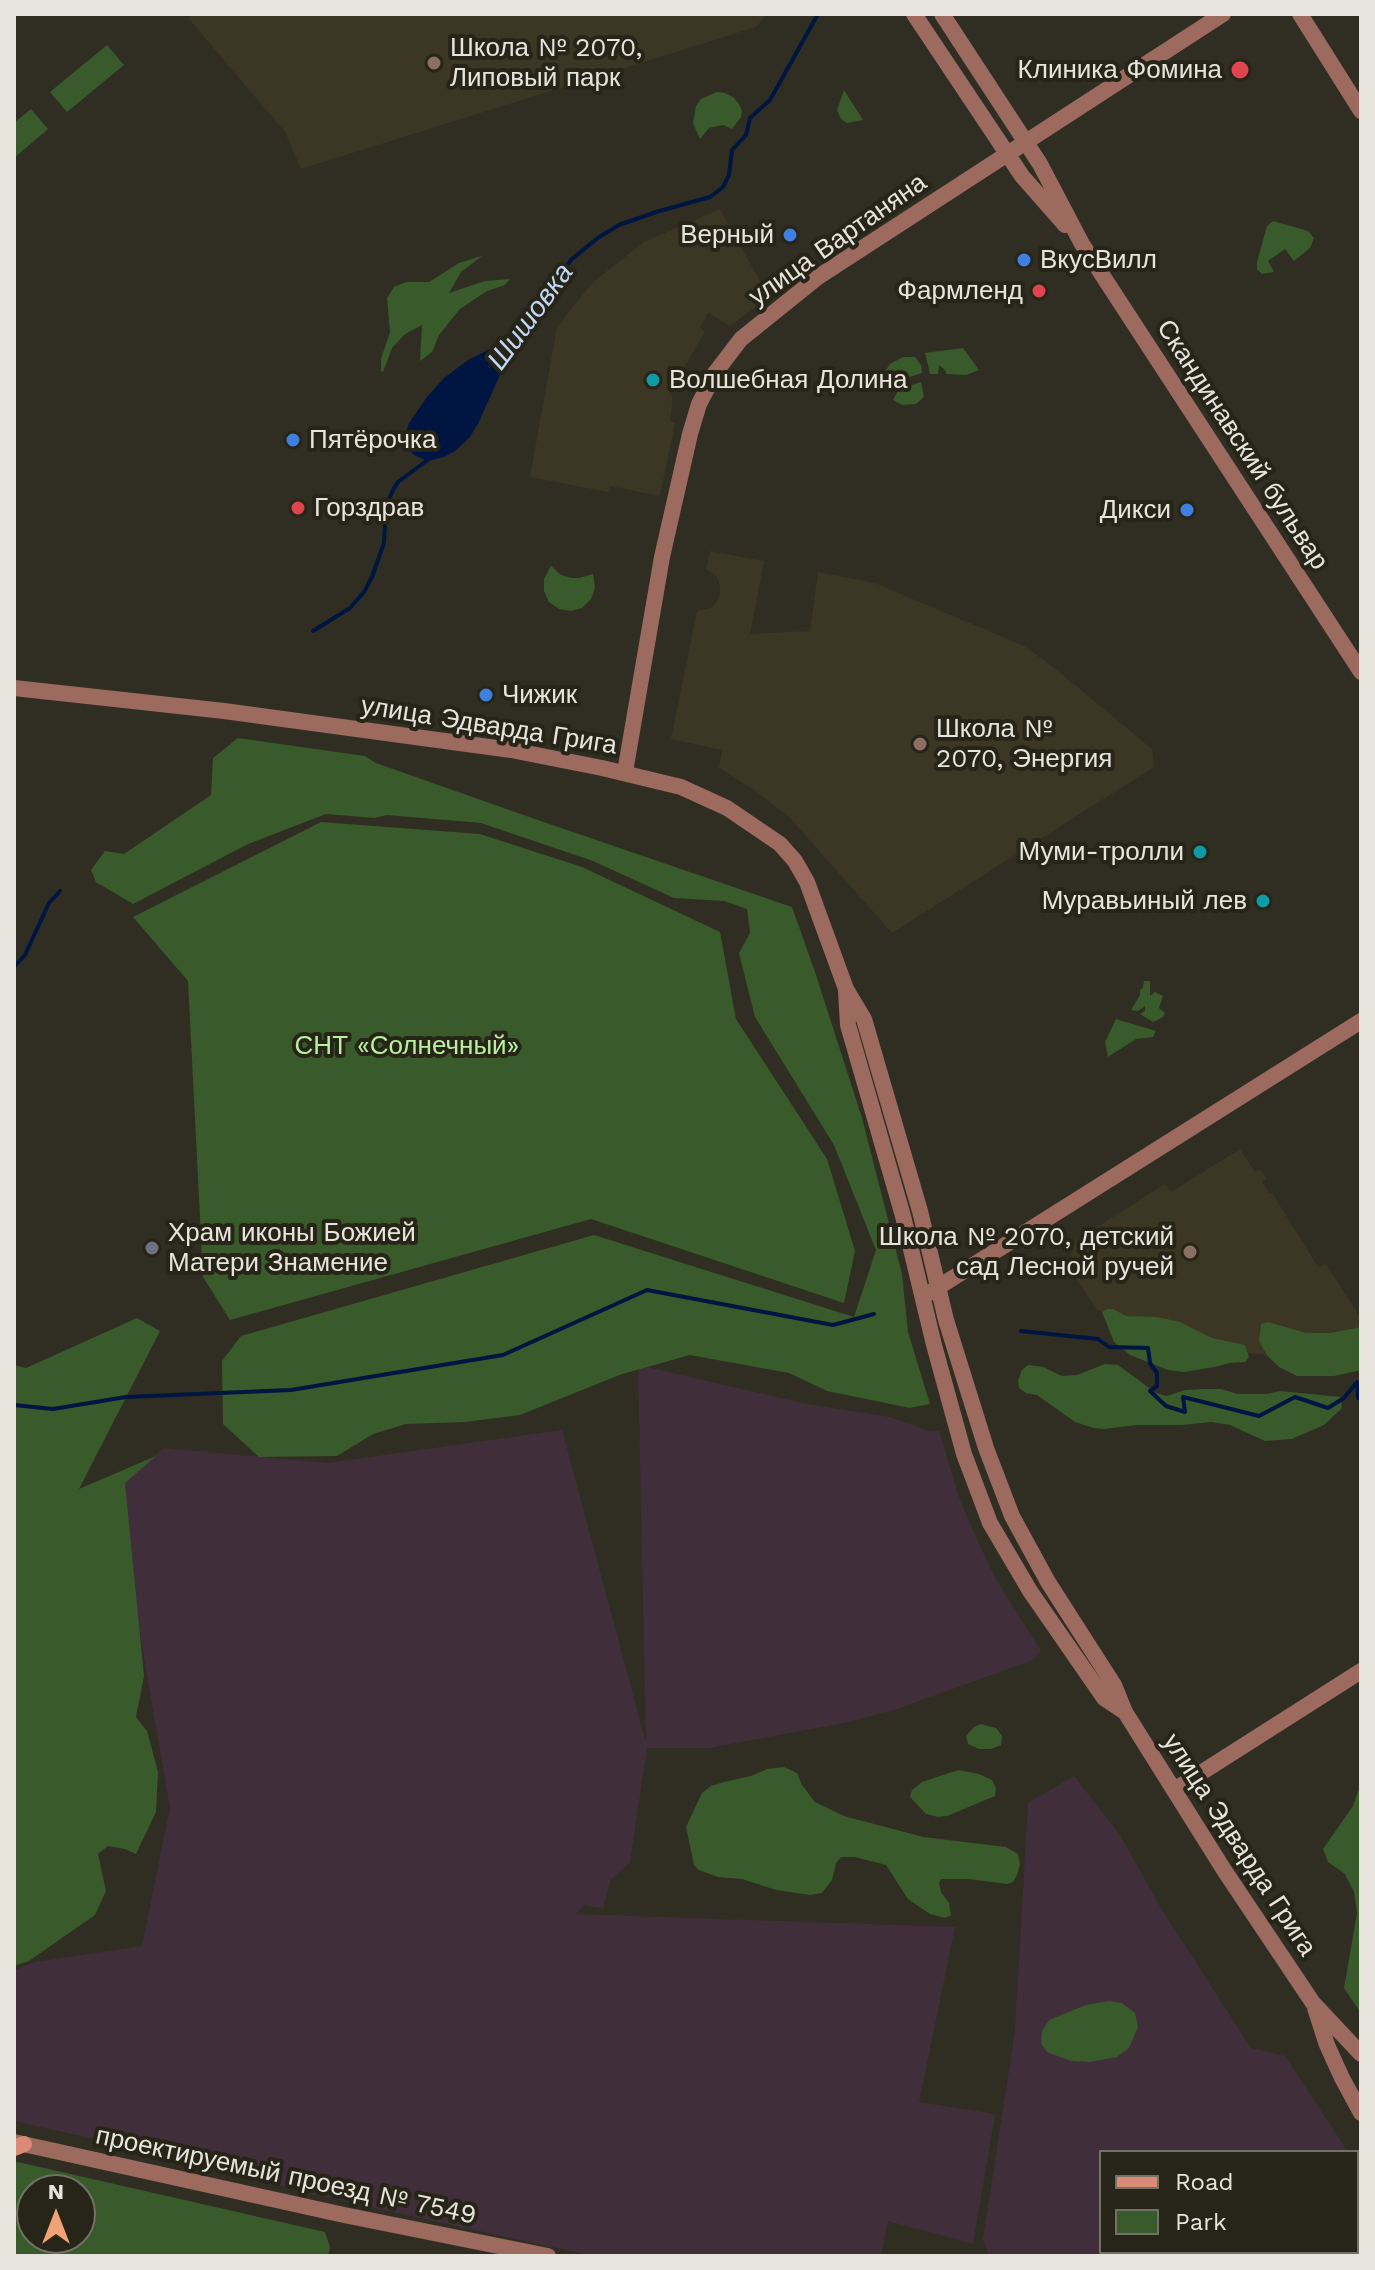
<!DOCTYPE html>
<meta charset="utf-8">
<style>
body{margin:0}
#map{position:relative;width:1375px;height:2270px;overflow:hidden;background:#302e22;font-family:"Work Sans",sans-serif}
canvas{display:block}
.frame{position:absolute;inset:0;border:16px solid #e6e4dd;pointer-events:none}
.legend{position:absolute;left:1099px;top:2150px;width:260px;height:104px;box-sizing:border-box;background:#272418;border:2px solid #737167;margin:0;padding:10px 14px;list-style:none;font-size:24px;color:#e6e4dd}
.legend li{display:flex;align-items:center;gap:16px;height:40px}
.legend b{width:40px;border:2px solid #737167}
.north{position:absolute;left:16px;top:2174px;width:80px;height:80px;box-sizing:border-box;background:#272418;border:2px solid #737167;border-radius:50%;rotate:0deg;font-size:22px;font-weight:700;line-height:32px;text-align:center;color:#e6e4dd}
.north::after{content:'';display:block;margin:auto;width:28px;height:36px;background:#efa376;clip-path:polygon(50% 0,100% 100%,50% 72%,0 100%)}
</style>
<div id="map">
<canvas width="1375" height="2270"></canvas>
<div class="frame"></div>
<ul class="legend">
<li><b style="height:10px;background:#db8a78"></b>Road</li>
<li><b style="height:22px;background:#395a2a"></b>Park</li>
</ul>
<div class="north">N</div>
</div>
<script>
const context = document.querySelector('canvas').getContext('2d');
context.lineJoin = 'round';
function fillPath(path, color) {
  context.fillStyle = color;
  context.fill(path, 'evenodd');
}
function shape(rows) {
  const path = new Path2D();
  for (const r of rows) {
    path.moveTo(r[0], r[1]);
    for (let i = 2; i < r.length; i += 2) path.lineTo(r[i], r[i + 1]);
  }
  return path;
}
function strokePath(path, color, width, dash) {
  context.strokeStyle = color;
  context.lineWidth = width;
  context.lineCap = dash ? 'butt' : 'round';
  context.setLineDash(dash || []);
  context.stroke(path);
}
function label(font, color, halo, rows, align = 'center') {
  context.font = font + ' "Work Sans",sans-serif';
  context.lineWidth = 8;
  context.setLineDash([]);
  context.textBaseline = 'middle';
  context.strokeStyle = halo;
  context.fillStyle = color;
  for (const [text, x, y, turn = 0] of rows) {
    context.save();
    context.translate(x, y);
    context.rotate((+turn || 0) * Math.PI / 180);
    context.textAlign = isNaN(turn) ? turn : align;
    if (halo) context.strokeText(text, 0, 0);
    context.fillText(text, 0, 0);
    context.restore();
  }
}
fillPath(shape([
 [638,1365,807,1404,890,1417,929,1431,939,1431,959,1497,971,1526,994,1576,1041,1651,1033,1660,897,1709,849,1722,709,1748,647,1748,630,1862,610,1881,603,1909,585,1905,575,1914,955,1927,919,2102,995,2114,973,2244,888,2221,881,2256,593,2256,307,2193,164,2152,114,2141,81,2136,14,2121,14,1970,36,1962,142,1946,170,1808,115,1488,164,1448,328,1463,562,1430,646,1743],
 [1074,1776,1120,1835,1162,1910,1251,2048,1285,2056,1348,2152,1101,2152,1101,2252,1327,2252,1320,2256,989,2256,983,2239,1015,2031,1028,1803]
]), '#402f3a');
fillPath(shape([
 [193,14,767,14,756,27,301,169,285,132,188,18],
 [720,209,769,297,730,326,708,313,700,328,705,331,680,375,677,375,671,394,673,395,670,422,675,423,660,496,610,486,608,492,530,477,557,327,593,282,644,242],
 [710,551,764,561,750,634,810,631,818,572,875,583,1024,646,1052,666,1152,749,1154,767,892,933,790,818,756,791,719,768,722,750,671,739,697,611,708,609,714,606,720,595,719,582,716,576,706,569],
 [1240,1149,1255,1172,1261,1170,1267,1179,1262,1182,1270,1194,1272,1193,1318,1267,1326,1264,1361,1319,1361,1353,1267,1355,1197,1349,1097,1310,1072,1273,1069,1265,1075,1241,1165,1184,1171,1192]
]), '#3b3724');
fillPath(shape([
 [107,45,124,65,67,112,50,92],
 [844,90,863,120,847,123,841,119,837,110],
 [717,92,725,93,733,97,739,104,742,111,741,117,732,129,723,125,709,128,700,139,693,123,696,106,701,99],
 [31,109,48,129,14,158,14,123],
 [1273,221,1308,231,1314,238,1310,248,1294,261,1285,249,1268,261,1274,272,1262,274,1257,269,1257,262,1267,226],
 [482,256,461,272,449,293,485,281,510,279,505,285,487,291,460,309,439,335,432,352,420,361,422,325,405,334,392,348,383,372,381,371,381,359,390,332,387,298,394,287,406,282,429,282,459,263],
 [963,348,979,370,966,375,946,374,946,371,939,365,938,374,930,374,925,353],
 [903,357,915,357,921,365,922,373,894,382,883,374,890,364],
 [921,382,924,397,916,404,902,405,893,400,899,389],
 [551,566,561,575,572,578,579,578,593,574,595,588,591,599,582,608,571,611,559,609,549,602,544,591,544,579],
 [238,738,365,756,376,763,532,818,792,907,815,972,862,1118,902,1274,908,1332,930,1404,910,1408,827,1391,789,1373,690,1355,622,1374,520,1415,465,1422,406,1424,373,1434,337,1456,259,1457,223,1424,222,1361,241,1336,594,1235,854,1317,876,1250,834,1145,755,1017,739,953,750,933,747,909,724,901,674,898,593,861,481,823,387,815,375,818,326,814,248,844,133,904,96,882,91,870,105,851,124,854,211,795,213,758],
 [321,822,480,834,582,867,720,932,736,1019,827,1159,855,1251,844,1303,591,1219,230,1320,203,1277,188,981,133,917],
 [1144,981,1150,981,1150,996,1155,992,1163,996,1159,1008,1165,1013,1163,1017,1153,1022,1140,1014,1145,1011,1145,1006,1138,1011,1131,1010,1140,995,1140,990,1143,988],
 [1116,1019,1156,1031,1153,1037,1136,1039,1108,1057,1105,1042],
 [1107,1309,1113,1309,1126,1316,1157,1317,1180,1322,1212,1338,1245,1345,1249,1357,1245,1362,1230,1363,1214,1367,1184,1372,1168,1370,1130,1355,1114,1342,1102,1312],
 [137,1318,160,1331,79,1489,156,1456,125,1483,144,1676,136,1717,147,1731,158,1772,156,1812,136,1854,125,1849,108,1846,98,1854,106,1891,95,1915,29,1961,14,1966,14,1365,26,1368],
 [1268,1322,1306,1333,1331,1333,1361,1327,1361,1370,1334,1376,1297,1376,1279,1367,1267,1355,1259,1341,1261,1324],
 [1105,1364,1118,1365,1156,1393,1167,1396,1185,1390,1204,1389,1221,1389,1238,1394,1267,1394,1280,1391,1341,1397,1342,1408,1324,1425,1292,1439,1265,1441,1230,1425,1211,1422,1182,1425,1137,1425,1104,1429,1094,1428,1075,1422,1037,1395,1026,1393,1019,1388,1018,1381,1022,1370,1028,1365,1043,1367,1062,1376,1077,1375],
 [981,1724,996,1728,1002,1736,1001,1745,991,1749,979,1749,968,1744,966,1736,974,1727],
 [784,1767,797,1773,802,1785,815,1802,844,1816,923,1837,1006,1847,1018,1854,1020,1864,1017,1875,1013,1882,1007,1884,969,1879,941,1879,939,1883,941,1892,949,1903,951,1915,945,1918,930,1914,908,1899,886,1865,855,1857,841,1857,836,1863,832,1880,822,1893,810,1895,776,1890,742,1879,718,1877,699,1870,694,1865,686,1827,702,1793,711,1786,724,1782,751,1776,767,1769],
 [958,1770,979,1774,992,1780,996,1788,995,1796,947,1816,938,1817,926,1814,910,1797,912,1790,922,1782],
 [1361,1790,1361,2013,1344,1988,1357,1913,1354,1892,1345,1874,1328,1862,1323,1849,1353,1806,1358,1791],
 [1109,2001,1122,2003,1135,2013,1138,2027,1129,2048,1117,2057,1090,2062,1071,2061,1047,2052,1041,2043,1042,2031,1049,2020,1086,2005],
 [18,2162,325,2232,330,2247,328,2256,14,2256,14,2163],
 [32,2190,80,2190,80,2238,32,2238]
]), '#395a2a');
fillPath(shape([
 [545,292,507,359,478,424,469,438,455,451,444,457,427,461,414,455,407,447,405,436,409,423,427,397,444,378,468,360,490,349,512,333]
]), '#001542');
strokePath(shape([
 [544,294,572,259,599,237,619,225,656,212,710,197,723,187,729,175,732,150,746,135,750,118,770,100,818,14],
 [313,631,350,608,364,592,372,577,384,543,386,506,393,490,398,482,429,459],
 [14,967,25,955,49,903,60,891],
 [1021,1331,1098,1339,1109,1347,1148,1348,1150,1363,1157,1373,1157,1386,1150,1391,1166,1406,1185,1412,1183,1397,1259,1416,1295,1397,1328,1408,1344,1398,1357,1382,1358,1398,1361,1398],
 [14,1405,53,1409,126,1397,291,1390,503,1355,647,1290,833,1325,874,1314]
]), '#001542', 4);
strokePath(shape([
 [914,14,1022,176,1065,225],
 [942,14,1040,164,1082,244,1361,672],
 [1300,14,1361,111],
 [625,772,662,557,690,434,699,404,715,373,741,339,818,277,1223,14],
 [929,1293,1361,1021],
 [1174,1790,1361,1671],
 [14,2142,344,2215,548,2256]
]), '#9c6a5e', 16);
strokePath(shape([
 [14,688,224,711,511,750,602,768,681,787,727,808,780,844,795,861,807,882,846,989,864,1019,920,1211,946,1320,986,1448,1012,1516,1048,1582,1114,1685,1125,1712,1224,1870,1313,2003,1361,2054],
 [846,991,848,1025,903,1216,934,1345,964,1454,990,1523,1030,1591,1104,1698,1125,1712],
 [1315,2008,1327,2045,1342,2078,1361,2113]
]), '#9c6a5e', 16);
strokePath(shape([
 [14,2148,24,2144]
]), '#db8a78', 16);
for (const [x, y, r, color] of [
 [434,63,8,"#8d6e63"],
 [1240,70,10,"#e0444e"],
 [790,235,8,"#3f7fe0"],
 [1024,260,8,"#3f7fe0"],
 [1039,291,8,"#e0444e"],
 [653,380,8,"#0f9aa8"],
 [293,440,8,"#3f7fe0"],
 [298,508,8,"#e0444e"],
 [1187,510,8,"#3f7fe0"],
 [486,695,8,"#3f7fe0"],
 [920,744,8,"#8d6e63"],
 [1200,852,8,"#0f9aa8"],
 [1263,901,8,"#0f9aa8"],
 [152,1248,8,"#6b7280"],
 [1190,1252,8,"#8d6e63"]
]) {
  const dot = new Path2D();
  dot.arc(x, y, r, 0, 2 * Math.PI);
  context.fillStyle = color;
  context.fill(dot);
  strokePath(dot, '#272418', 3);
}
label('26px', '#e6e4dd', '#272418', [
 ["Школа № 2070,",450,48],
 ["Липовый парк",450,78],
 ["Клиника Фомина",1222,70,"right"],
 ["Верный",774,235,"right"],
 ["ВкусВилл",1040,260],
 ["Фармленд",1023,291,"right"],
 ["Волшебная Долина",669,380],
 ["Пятёрочка",309,440],
 ["Горздрав",314,508],
 ["Дикси",1171,510,"right"],
 ["Чижик",502,695],
 ["Школа №",936,729],
 ["2070, Энергия",936,759],
 ["Муми-тролли",1184,852,"right"],
 ["Муравьиный лев",1247,901,"right"],
 ["Храм иконы Божией",168,1233],
 ["Матери Знамение",168,1263],
 ["Школа № 2070, детский",1174,1237,"right"],
 ["сад Лесной ручей",1174,1267,"right"]
], 'left');
label('26px', '#e6e4dd', '#272418', [
 ["улица Вартаняна",838,240,-35],
 ["Скандинавский бульвар",1242,445,57],
 ["улица Эдварда Грига",489,726,9],
 ["улица Эдварда Грига",1239,1845,57],
 ["проектируемый проезд № 7549",286,2176,12]
]);
label('26px', '#b7f09f', '#272418', [
 ["СНТ «Солнечный»",407,1046]
]);
label('italic 28px', '#c2d7f6', '#272418', [
 ["Шишовка",531,317,-54]
]);
</script>
